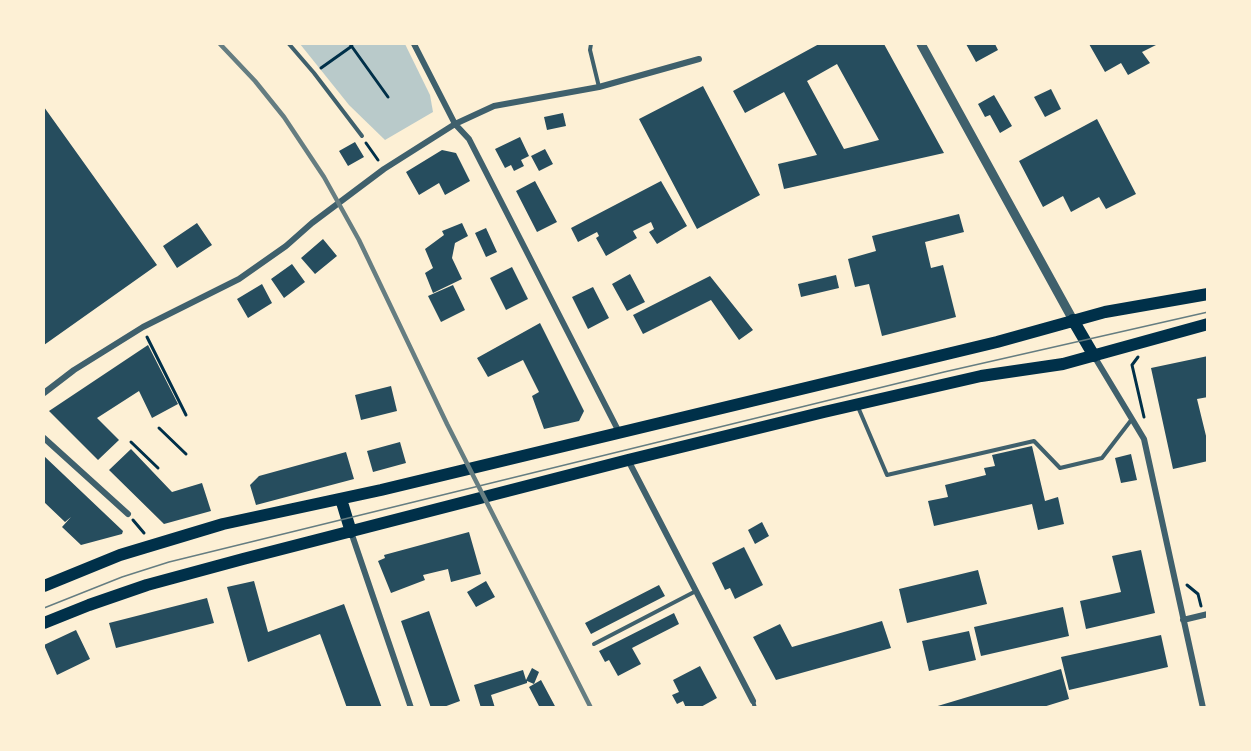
<!DOCTYPE html>
<style>
body{margin:0}
#map{position:relative;width:1251px;height:751px;overflow:hidden;background:#fdf0d5;font-family:"IBM Plex Sans",sans-serif}
canvas{display:block}
.frame{position:absolute;inset:0;border:45px solid #fdf0d5;pointer-events:none}
</style>
<div id="map">
<canvas width="1251" height="751"></canvas>
<div class="frame"></div>
</div>
<script>
const context = document.querySelector('canvas').getContext('2d');
context.lineJoin = 'round';
function fillPath(path, color) {
  context.fillStyle = color;
  context.fill(path, 'evenodd');
}
function shape(rows) {
  const path = new Path2D();
  for (const r of rows) {
    path.moveTo(r[0], r[1]);
    for (let i = 2; i < r.length; i += 2) path.lineTo(r[i], r[i + 1]);
  }
  return path;
}
function strokePath(path, color, width, dash) {
  context.strokeStyle = color;
  context.lineWidth = width;
  context.lineCap = dash ? 'butt' : 'round';
  context.setLineDash(dash || []);
  context.stroke(path);
}
fillPath(shape([
 [300,44,405,44,430,95,433,112,385,140,349,105]
]), '#b9caca');
fillPath(shape([
 [819,44,884,44,944,153,784,189,778,164,817,155,784,92,745,113,733,91],
 [837,64,879,140,844,149,807,81],
 [966,44,995,44,998,50,976,62],
 [1089,44,1158,44,1142,52,1150,63,1128,75,1121,63,1105,72],
 [703,86,760,195,697,229,639,119],
 [1051,89,1061,109,1045,117,1034,97],
 [994,95,1012,126,1000,133,990,115,985,117,978,104],
 [44,107,157,265,44,345],
 [563,113,566,126,547,130,544,117],
 [1097,119,1136,194,1106,209,1099,197,1071,212,1063,196,1043,207,1019,161],
 [520,137,529,156,521,160,524,166,514,171,511,165,505,168,495,149],
 [355,142,364,157,348,166,339,151],
 [545,149,553,164,539,171,531,156],
 [442,150,456,153,470,181,445,195,439,183,419,195,406,172],
 [535,181,557,222,537,232,516,191],
 [661,181,687,226,657,244,649,232,654,229,651,222,633,231,637,238,606,256,596,238,599,236,597,232,578,242,571,228],
 [959,214,964,232,925,242,931,268,943,265,956,317,882,336,869,284,855,287,848,259,876,251,872,236],
 [197,223,212,245,177,268,163,246],
 [462,223,468,236,455,243,452,258,462,279,433,293,425,273,433,268,425,249,444,235,442,231],
 [486,228,497,252,486,257,475,233],
 [323,239,337,256,315,274,301,258],
 [292,264,305,282,284,298,271,279],
 [512,267,528,299,506,310,490,278],
 [630,274,645,302,627,311,612,284],
 [836,275,839,288,801,297,798,284],
 [710,276,753,330,739,340,711,300,643,334,633,315],
 [262,284,272,303,248,318,237,299],
 [453,285,465,310,441,322,428,296],
 [593,287,609,318,588,329,572,297],
 [540,323,584,411,579,421,544,429,532,396,539,392,523,360,488,377,477,358],
 [148,345,178,404,152,418,139,391,97,418,119,440,98,460,49,411],
 [1208,356,1208,397,1197,399,1208,444,1208,461,1173,469,1151,368],
 [391,386,397,411,361,420,355,395],
 [400,442,406,463,373,472,367,451],
 [1032,446,1045,501,1058,497,1064,524,1038,530,1032,504,934,526,928,501,948,497,945,485,986,475,984,468,995,466,992,455],
 [131,449,172,492,202,483,211,511,164,524,109,470],
 [346,452,354,479,256,505,250,485,259,476],
 [1131,454,1137,480,1121,483,1115,458],
 [44,456,123,531,122,534,81,545,62,527,71,517,65,522,44,502],
 [762,522,769,536,755,544,748,530],
 [469,532,481,574,451,582,448,569,423,575,425,580,391,593,378,561,385,558,384,555],
 [744,547,763,585,735,599,730,588,725,590,712,563],
 [1141,550,1155,613,1086,629,1080,601,1121,592,1112,556],
 [978,570,987,604,907,623,899,589],
 [254,581,268,632,344,604,382,708,347,708,320,634,248,662,227,587],
 [486,581,495,597,476,607,467,592],
 [659,585,665,596,591,634,585,623],
 [207,598,214,623,116,648,109,623],
 [1063,607,1069,636,981,656,974,627],
 [429,611,460,701,441,708,431,708,401,621],
 [674,613,679,624,632,648,641,664,618,676,609,660,605,662,599,651],
 [882,621,891,648,776,680,753,637,780,624,792,647],
 [76,630,90,659,57,675,44,645],
 [969,631,976,660,929,671,922,641],
 [1161,635,1168,667,1069,690,1061,657],
 [700,666,717,698,699,708,686,708,683,701,677,704,672,695,679,692,673,680],
 [532,668,539,672,534,684,527,681,527,683,491,695,495,708,481,708,474,685,523,670,526,680],
 [1061,669,1069,699,1040,708,931,708],
 [541,680,556,708,540,708,529,687]
]), '#264d5e');
strokePath(shape([
 [350,44,388,97],
 [321,68,352,46],
 [366,143,378,160],
 [147,337,186,415],
 [1138,357,1132,365,1144,417],
 [159,428,186,454],
 [131,442,158,468],
 [133,520,144,533],
 [1187,585,1198,594,1201,606]
]), '#003049', 3);
strokePath(shape([
 [289,44,314,73,362,136],
 [591,44,590,50,599,87],
 [858,407,887,475,1034,441,1060,468,1102,458,1132,419],
 [594,644,696,591],
 [753,701,755,708]
]), '#3f606c', 4);
strokePath(shape([
 [414,44,455,124,469,139,619,432],
 [1094,356,1144,439,1203,708],
 [44,393,74,370,143,327,239,279,286,246,312,223,384,169,455,124,494,106,599,87,699,59],
 [44,438,128,514],
 [628,460,753,701],
 [351,532,411,708],
 [1183,620,1208,614]
]), '#3f606c', 6);
strokePath(shape([
 [921,44,1073,320]
]), '#3f606c', 9);
strokePath(shape([
 [1073,320,1094,356],
 [341,499,351,532],
 [44,586,120,555,223,524,381,490,997,342,1105,312,1208,294],
 [44,623,89,605,147,585,243,559,628,460,824,412,981,376,1063,364,1208,324]
]), '#003049', 12);
strokePath(shape([
 [44,608,122,577,169,562,944,372,1208,312]
]), '#657d81', 1.5);
strokePath(shape([
 [220,44,255,81,284,117,324,177,359,240,447,424,591,708]
]), '#657d81', 4.5);
</script>
